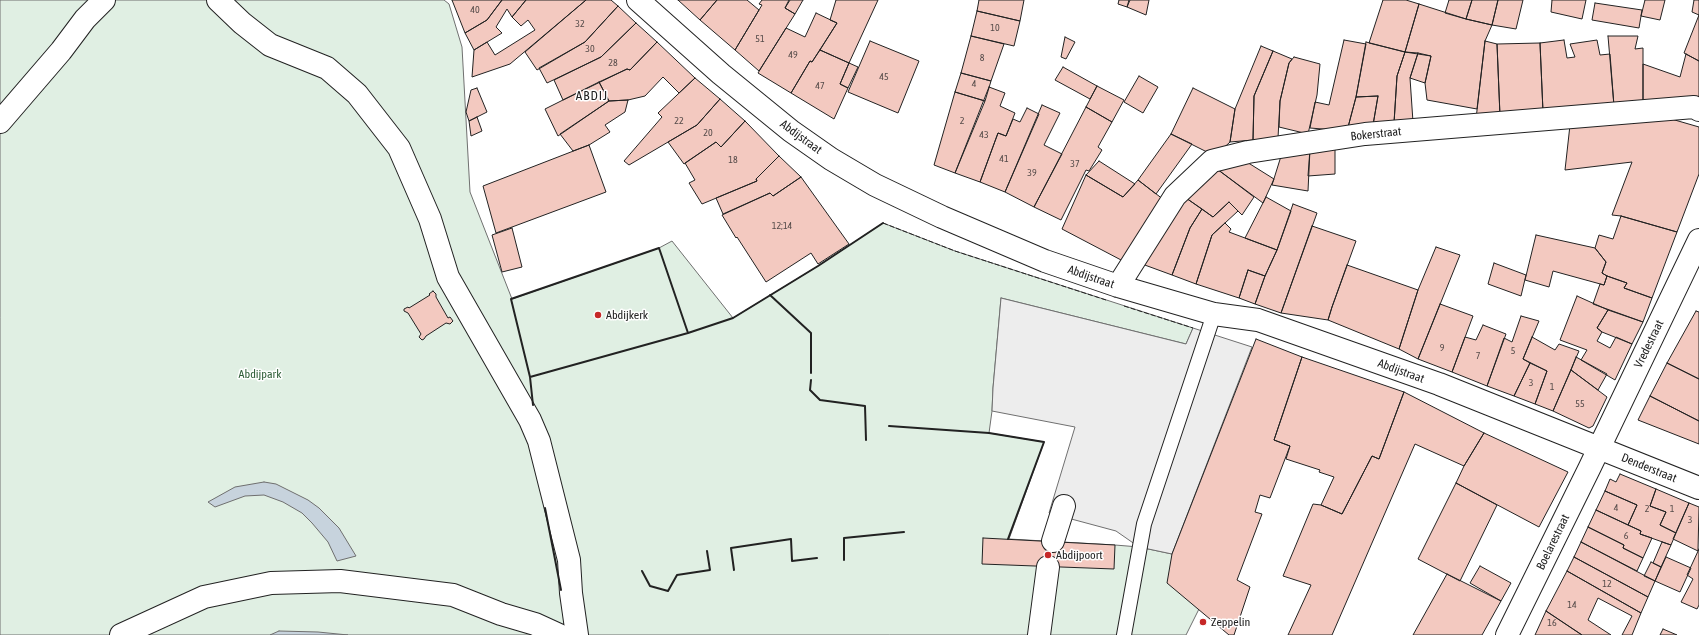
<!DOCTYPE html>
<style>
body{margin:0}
canvas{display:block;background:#fff}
</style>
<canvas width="1699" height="635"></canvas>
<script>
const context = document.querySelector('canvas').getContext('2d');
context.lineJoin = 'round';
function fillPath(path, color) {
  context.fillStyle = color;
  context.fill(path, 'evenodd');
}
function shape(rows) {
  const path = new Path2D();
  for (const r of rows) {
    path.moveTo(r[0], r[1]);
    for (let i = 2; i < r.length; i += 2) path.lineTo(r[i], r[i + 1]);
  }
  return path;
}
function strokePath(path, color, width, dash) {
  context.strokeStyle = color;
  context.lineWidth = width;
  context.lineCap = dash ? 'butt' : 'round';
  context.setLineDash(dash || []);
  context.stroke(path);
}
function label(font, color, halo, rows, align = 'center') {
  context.font = font + ' "Asap Condensed",sans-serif';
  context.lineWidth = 3;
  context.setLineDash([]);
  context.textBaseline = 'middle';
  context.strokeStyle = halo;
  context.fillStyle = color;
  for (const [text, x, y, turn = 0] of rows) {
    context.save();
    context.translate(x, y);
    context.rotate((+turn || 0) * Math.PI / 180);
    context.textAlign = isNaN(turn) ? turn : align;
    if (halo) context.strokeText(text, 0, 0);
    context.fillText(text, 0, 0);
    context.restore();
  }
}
const green = shape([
 [0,0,444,0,449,4,462,47,470,192,512,299,659,248,672,241,733,318,818,266,883,223,955,251,1193,328,1186,344,1001,298,993,388,992,411,989,433,1044,442,1009,539,1115,545,1139,547,1172,554,1199,609,1186,635,0,635,0,0]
]);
fillPath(green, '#e0efe3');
strokePath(green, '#6f6f6f', 1);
const parking = shape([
 [1001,298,1186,344,1193,328,1252,347,1172,554,1139,547,1116,531,1049,513,1075,427,992,411,993,388,1001,298]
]);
fillPath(parking, '#ededed');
strokePath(parking, '#6f6f6f', 1);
const water = shape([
 [264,482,276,484,308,500,319,508,339,528,356,556,337,561,328,542,312,523,302,513,283,502,264,495,245,496,215,507,208,502,235,487,264,482],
 [279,631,318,632,348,635,270,635,279,631]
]);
fillPath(water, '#c7d3dd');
strokePath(water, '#6f6f6f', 1);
const building = shape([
 [452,0,502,0,487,20,465,33,452,0],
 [502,0,526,0,512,17,507,9,496,27,502,33,474,50,465,33,487,20,502,0],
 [526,0,586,0,510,64,472,77,474,50,487,42,495,55,535,30,528,20,521,26,512,17,526,0],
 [586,0,611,0,618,6,585,42,537,70,525,52,586,0],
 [678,0,717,0,700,20,678,0],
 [717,0,747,0,759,10,735,50,700,20,717,0],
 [762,0,789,0,785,8,795,14,759,71,735,50,762,5,759,4,762,0],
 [803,0,795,14,785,8,790,0,803,0],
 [836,0,878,0,849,63,820,50,837,23,830,20,836,0],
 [979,0,1024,0,1020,21,977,11,979,0],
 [1119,0,1129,0,1127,7,1118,4,1119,0],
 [1130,0,1149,0,1146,15,1127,7,1130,0],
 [1383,0,1406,0,1419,4,1405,52,1369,43,1383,0],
 [1449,0,1472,0,1466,19,1445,13,1449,0],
 [1472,0,1498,0,1492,25,1466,19,1472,0],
 [1498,0,1523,0,1516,29,1492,25,1498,0],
 [1552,0,1586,0,1582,19,1551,12,1552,0],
 [1645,0,1665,0,1660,20,1641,16,1645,0],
 [1694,0,1699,0,1699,15,1692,12,1694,0],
 [1595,3,1642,10,1639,28,1592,20,1595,3],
 [1419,4,1466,19,1492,25,1485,41,1477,109,1427,100,1425,83,1431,56,1405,52,1419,4],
 [618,6,636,23,601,57,547,83,539,68,585,42,618,6],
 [977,11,1020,21,1014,46,971,36,977,11],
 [816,13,837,23,812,62,810,61,791,93,758,73,786,28,805,37,816,13],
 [1699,15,1699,61,1684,53,1699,15],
 [636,23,657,42,630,70,627,69,563,100,554,80,601,57,636,23],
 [971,36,1004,44,991,81,961,73,971,36],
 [1608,36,1638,36,1635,49,1643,48,1643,102,1614,106,1608,36],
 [1065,37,1075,42,1066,59,1061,57,1065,37],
 [1344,40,1366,44,1356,97,1347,131,1310,128,1315,102,1329,105,1344,40],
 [1564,40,1567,58,1575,57,1570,44,1597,40,1600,55,1610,54,1614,106,1543,112,1540,43,1564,40],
 [870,41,919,61,898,113,848,92,870,41],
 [1485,41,1497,44,1500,116,1476,119,1485,41],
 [657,42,695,78,679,93,663,77,645,96,628,100,609,101,599,82,627,69,630,70,657,42],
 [1366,42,1405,52,1397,76,1394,123,1373,125,1378,96,1356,97,1366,42],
 [1540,43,1543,112,1500,116,1497,44,1540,43],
 [1261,46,1273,51,1254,96,1253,140,1230,142,1235,109,1261,46],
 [820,50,849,63,840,84,848,88,834,119,791,93,810,61,812,62,820,50],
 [1273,51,1292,59,1289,63,1280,101,1278,138,1253,140,1254,96,1273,51],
 [1405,52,1418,53,1410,78,1413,122,1394,123,1397,76,1405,52],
 [1418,53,1431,56,1425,83,1410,78,1418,53],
 [1686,54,1699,61,1699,105,1643,102,1643,64,1680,77,1686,54],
 [1294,57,1320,64,1317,95,1308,134,1279,127,1280,101,1289,63,1294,57],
 [849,63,858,67,848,88,840,84,849,63],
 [1063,67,1097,86,1090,99,1055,80,1063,67],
 [961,73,991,81,985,101,955,92,961,73],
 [1139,76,1158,87,1143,113,1124,102,1139,76],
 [695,78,720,99,697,125,629,165,624,161,662,117,658,113,695,78],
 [599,82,609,101,558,136,545,109,599,82],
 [1097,86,1124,100,1112,122,1086,107,1097,86],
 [989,87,1005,93,1000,106,1015,113,1006,136,998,133,980,182,955,173,989,87],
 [477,88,487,112,469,121,466,112,471,90,477,88],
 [1193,88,1235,109,1230,142,1215,156,1171,134,1193,88],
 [955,92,985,101,955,173,934,165,955,92],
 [1378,96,1373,125,1347,131,1356,97,1378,96],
 [720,99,745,121,721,147,716,142,684,164,668,142,697,125,720,99],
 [628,100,625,112,605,125,610,132,589,145,573,151,560,134,609,101,628,100],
 [1042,105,1060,113,1044,145,1062,154,1034,207,1005,192,1042,105],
 [1086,107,1112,122,1098,147,1102,150,1089,171,1086,170,1061,220,1034,207,1086,107],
 [1027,108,1039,114,1005,192,980,182,998,133,1006,136,1013,119,1020,122,1027,108],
 [1661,116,1699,127,1699,174,1677,232,1621,216,1612,215,1632,162,1565,170,1570,125,1661,116],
 [477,117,482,131,471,136,469,121,477,117],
 [745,121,779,156,756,179,757,181,702,204,689,183,695,180,685,163,716,142,721,147,745,121],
 [1171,134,1192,144,1156,194,1138,180,1171,134],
 [589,145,606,192,496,233,483,186,589,145],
 [1335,145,1335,174,1308,176,1310,149,1335,145],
 [1310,149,1308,191,1272,185,1282,153,1310,149],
 [779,156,801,177,773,196,770,193,723,214,716,198,757,181,756,179,779,156],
 [1242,159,1274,179,1263,203,1217,169,1242,159],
 [1099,161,1135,184,1123,197,1086,175,1099,161],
 [1217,169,1254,197,1242,215,1229,202,1213,217,1186,198,1217,169],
 [1086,175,1123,197,1138,180,1168,203,1123,261,1062,229,1086,175],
 [801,177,849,244,818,264,811,253,766,282,737,237,736,238,722,215,770,193,773,196,801,177],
 [1266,197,1291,211,1277,250,1245,238,1266,197],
 [1186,198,1202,209,1190,228,1172,275,1142,264,1186,198],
 [1229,202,1238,211,1212,235,1196,284,1172,275,1190,228,1202,209,1213,217,1229,202],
 [1293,204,1317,213,1281,313,1255,304,1265,276,1277,250,1293,204],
 [1621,216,1677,232,1652,298,1624,288,1627,283,1607,276,1602,273,1606,262,1595,248,1599,235,1613,239,1621,216],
 [1225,223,1231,229,1229,232,1277,250,1265,276,1248,270,1239,298,1196,284,1212,235,1225,223],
 [1312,226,1356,241,1332,307,1328,320,1281,313,1312,226],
 [512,228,522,267,502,272,492,235,512,228],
 [1536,235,1595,248,1606,262,1602,273,1607,276,1604,285,1553,271,1549,287,1525,280,1536,235],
 [1436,247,1460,255,1418,359,1399,349,1418,290,1436,247],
 [1494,263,1526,275,1521,296,1488,284,1494,263],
 [1347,265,1418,290,1399,349,1328,320,1332,307,1347,265],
 [1248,270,1265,276,1255,304,1239,298,1248,270],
 [1607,276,1627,283,1624,288,1652,298,1643,322,1593,304,1600,284,1604,285,1607,276],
 [433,291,436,294,436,297,448,318,450,317,453,321,450,324,446,323,426,336,424,339,422,340,419,337,421,334,408,313,404,311,404,309,408,307,409,308,430,295,429,294,433,291],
 [1577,296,1608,310,1597,328,1602,332,1597,341,1610,348,1616,337,1632,344,1615,380,1581,360,1587,350,1560,340,1577,296],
 [1440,304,1473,316,1452,372,1418,359,1440,304],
 [1608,310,1643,322,1632,344,1602,332,1597,328,1608,310],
 [1696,311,1699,312,1699,379,1667,363,1696,311],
 [1521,316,1539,321,1523,359,1530,363,1514,396,1487,386,1504,338,1512,342,1521,316],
 [1483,325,1506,334,1487,386,1452,372,1465,337,1476,340,1483,325],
 [1532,337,1555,350,1559,344,1579,351,1553,411,1535,404,1547,371,1523,359,1532,337],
 [1256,339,1302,357,1274,440,1290,446,1270,498,1260,495,1255,512,1262,514,1237,580,1250,587,1234,635,1229,635,1167,583,1172,554,1256,339],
 [1302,357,1404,392,1379,459,1372,456,1342,514,1321,505,1334,477,1319,472,1320,470,1286,459,1290,446,1274,440,1302,357],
 [1576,357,1607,374,1598,390,1571,370,1576,357],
 [1530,363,1547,371,1535,404,1514,396,1530,363],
 [1667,363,1699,379,1699,421,1650,396,1667,363],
 [1571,370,1607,397,1593,426,1589,428,1553,411,1571,370],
 [1404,392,1484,433,1464,466,1415,444,1332,635,1288,635,1311,585,1283,576,1313,504,1321,505,1342,514,1372,456,1379,459,1404,392],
 [1650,396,1699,421,1699,444,1638,420,1650,396],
 [1484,433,1568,472,1539,527,1456,483,1464,466,1484,433],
 [1620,474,1656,489,1650,506,1666,512,1660,525,1676,533,1671,545,1640,534,1641,531,1628,525,1637,505,1605,491,1610,479,1616,482,1620,474],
 [1456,483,1497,505,1460,581,1418,559,1456,483],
 [1656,489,1689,503,1676,533,1660,525,1666,512,1650,506,1656,489],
 [1605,491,1637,505,1628,525,1596,510,1605,491],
 [1689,503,1699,507,1698,551,1673,539,1689,503],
 [1596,510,1641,531,1640,534,1652,538,1643,558,1623,548,1624,545,1588,527,1596,510],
 [1588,527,1624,545,1623,548,1643,558,1637,571,1581,542,1588,527],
 [983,538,1115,545,1114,569,982,564,983,538],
 [1581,542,1655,581,1648,597,1574,557,1581,542],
 [1662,542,1671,545,1661,567,1653,563,1662,542],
 [1699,549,1699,605,1697,609,1681,602,1693,579,1687,575,1699,549],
 [1574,557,1648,597,1641,613,1567,571,1574,557],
 [1666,557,1691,568,1680,592,1655,581,1666,557],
 [1651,562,1661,567,1655,581,1644,576,1651,562],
 [1480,566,1511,583,1501,601,1470,583,1480,566],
 [1567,571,1641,613,1632,635,1622,635,1632,616,1598,598,1588,620,1611,635,1582,635,1546,611,1567,571],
 [1447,574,1501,601,1482,635,1413,635,1447,574],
 [1546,611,1582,635,1535,635,1546,611],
 [1663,629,1677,635,1660,635,1663,629]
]);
fillPath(building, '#f3c9c0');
strokePath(building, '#222', 1);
const lane = shape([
 [1124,635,1144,524,1214,314]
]);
const street = shape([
 [218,0,242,23,270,45,327,68,357,94,399,148,430,219,448,277,530,420,539,441,569,560,571,593,577,635],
 [638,0,721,74,791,131,831,159,875,185,942,217,1045,261,1118,286,1214,314,1258,320,1439,384,1699,488],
 [0,122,61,51,85,19,104,0],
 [1118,286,1175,196,1212,161,1248,152,1365,134,1694,107,1699,110],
 [1053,541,1064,506],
 [121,635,204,597,271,583,340,581,453,595,501,614,535,624,559,635],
 [1039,635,1048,567],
 [1507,635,1589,469,1699,240]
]);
strokePath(lane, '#222', 16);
strokePath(street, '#222', 24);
strokePath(lane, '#fff', 14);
strokePath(street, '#fff', 22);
strokePath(shape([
 [883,223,955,251,1106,300],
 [1124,306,1193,328]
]), '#222', 1, [5, 2]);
strokePath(shape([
 [770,295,811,333,811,373],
 [688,333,530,377,511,299,659,248,688,333,733,318,818,266,883,223],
 [530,377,533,405],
 [811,380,810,390,820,400,865,406,866,440],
 [889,426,989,433,1044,442,1008,539],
 [545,508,561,590],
 [844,560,844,538,904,532],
 [734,570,731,548,791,539,792,561,817,558],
 [642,571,650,586,668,591,677,575,710,570,707,551]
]), '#222', 2);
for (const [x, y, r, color] of [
 [598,315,4,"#c62828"],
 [1048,555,4,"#c62828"],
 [1203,622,4,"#c62828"]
]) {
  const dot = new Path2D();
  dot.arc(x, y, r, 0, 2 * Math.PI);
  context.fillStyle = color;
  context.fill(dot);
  strokePath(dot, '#fff', 1.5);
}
label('10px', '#564c4a', null, [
 ["40",475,10],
 ["32",580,24],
 ["10",995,28],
 ["51",760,39],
 ["30",590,49],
 ["49",793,55],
 ["8",982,58],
 ["28",613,63],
 ["45",884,77],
 ["4",974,84],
 ["47",820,86],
 ["22",679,121],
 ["2",962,121],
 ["20",708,133],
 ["43",984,135],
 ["41",1004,159],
 ["18",733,160],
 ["37",1075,164],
 ["39",1032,173],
 ["12;14",782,226],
 ["9",1442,348],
 ["5",1513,351],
 ["7",1478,356],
 ["3",1531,383],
 ["1",1552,387],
 ["55",1580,404],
 ["4",1616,508],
 ["2",1647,509],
 ["1",1672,509],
 ["3",1690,520],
 ["6",1626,536],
 ["12",1607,584],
 ["14",1572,605],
 ["16",1552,623]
]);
label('12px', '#222', '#fff', [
 ["Bokerstraat",1376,134,-6],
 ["Abdijstraat",801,137,36],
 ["Abdijstraat",1091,277,19],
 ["Vredestraat",1649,344,-64],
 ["Abdijstraat",1401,371,20],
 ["Denderstraat",1649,468,22],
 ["Boelarestraat",1553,542,-64]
]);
label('12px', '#222', '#fff', [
 ["Abdijkerk",606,315],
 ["Abdijpoort",1056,555],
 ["Zeppelin",1211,622]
], 'left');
label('12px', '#2f5e38', '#fff', [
 ["Abdijpark",260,374]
]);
context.letterSpacing = '1px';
label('13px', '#222', '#fff', [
 ["ABDIJ",592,96]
]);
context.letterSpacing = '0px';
</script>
